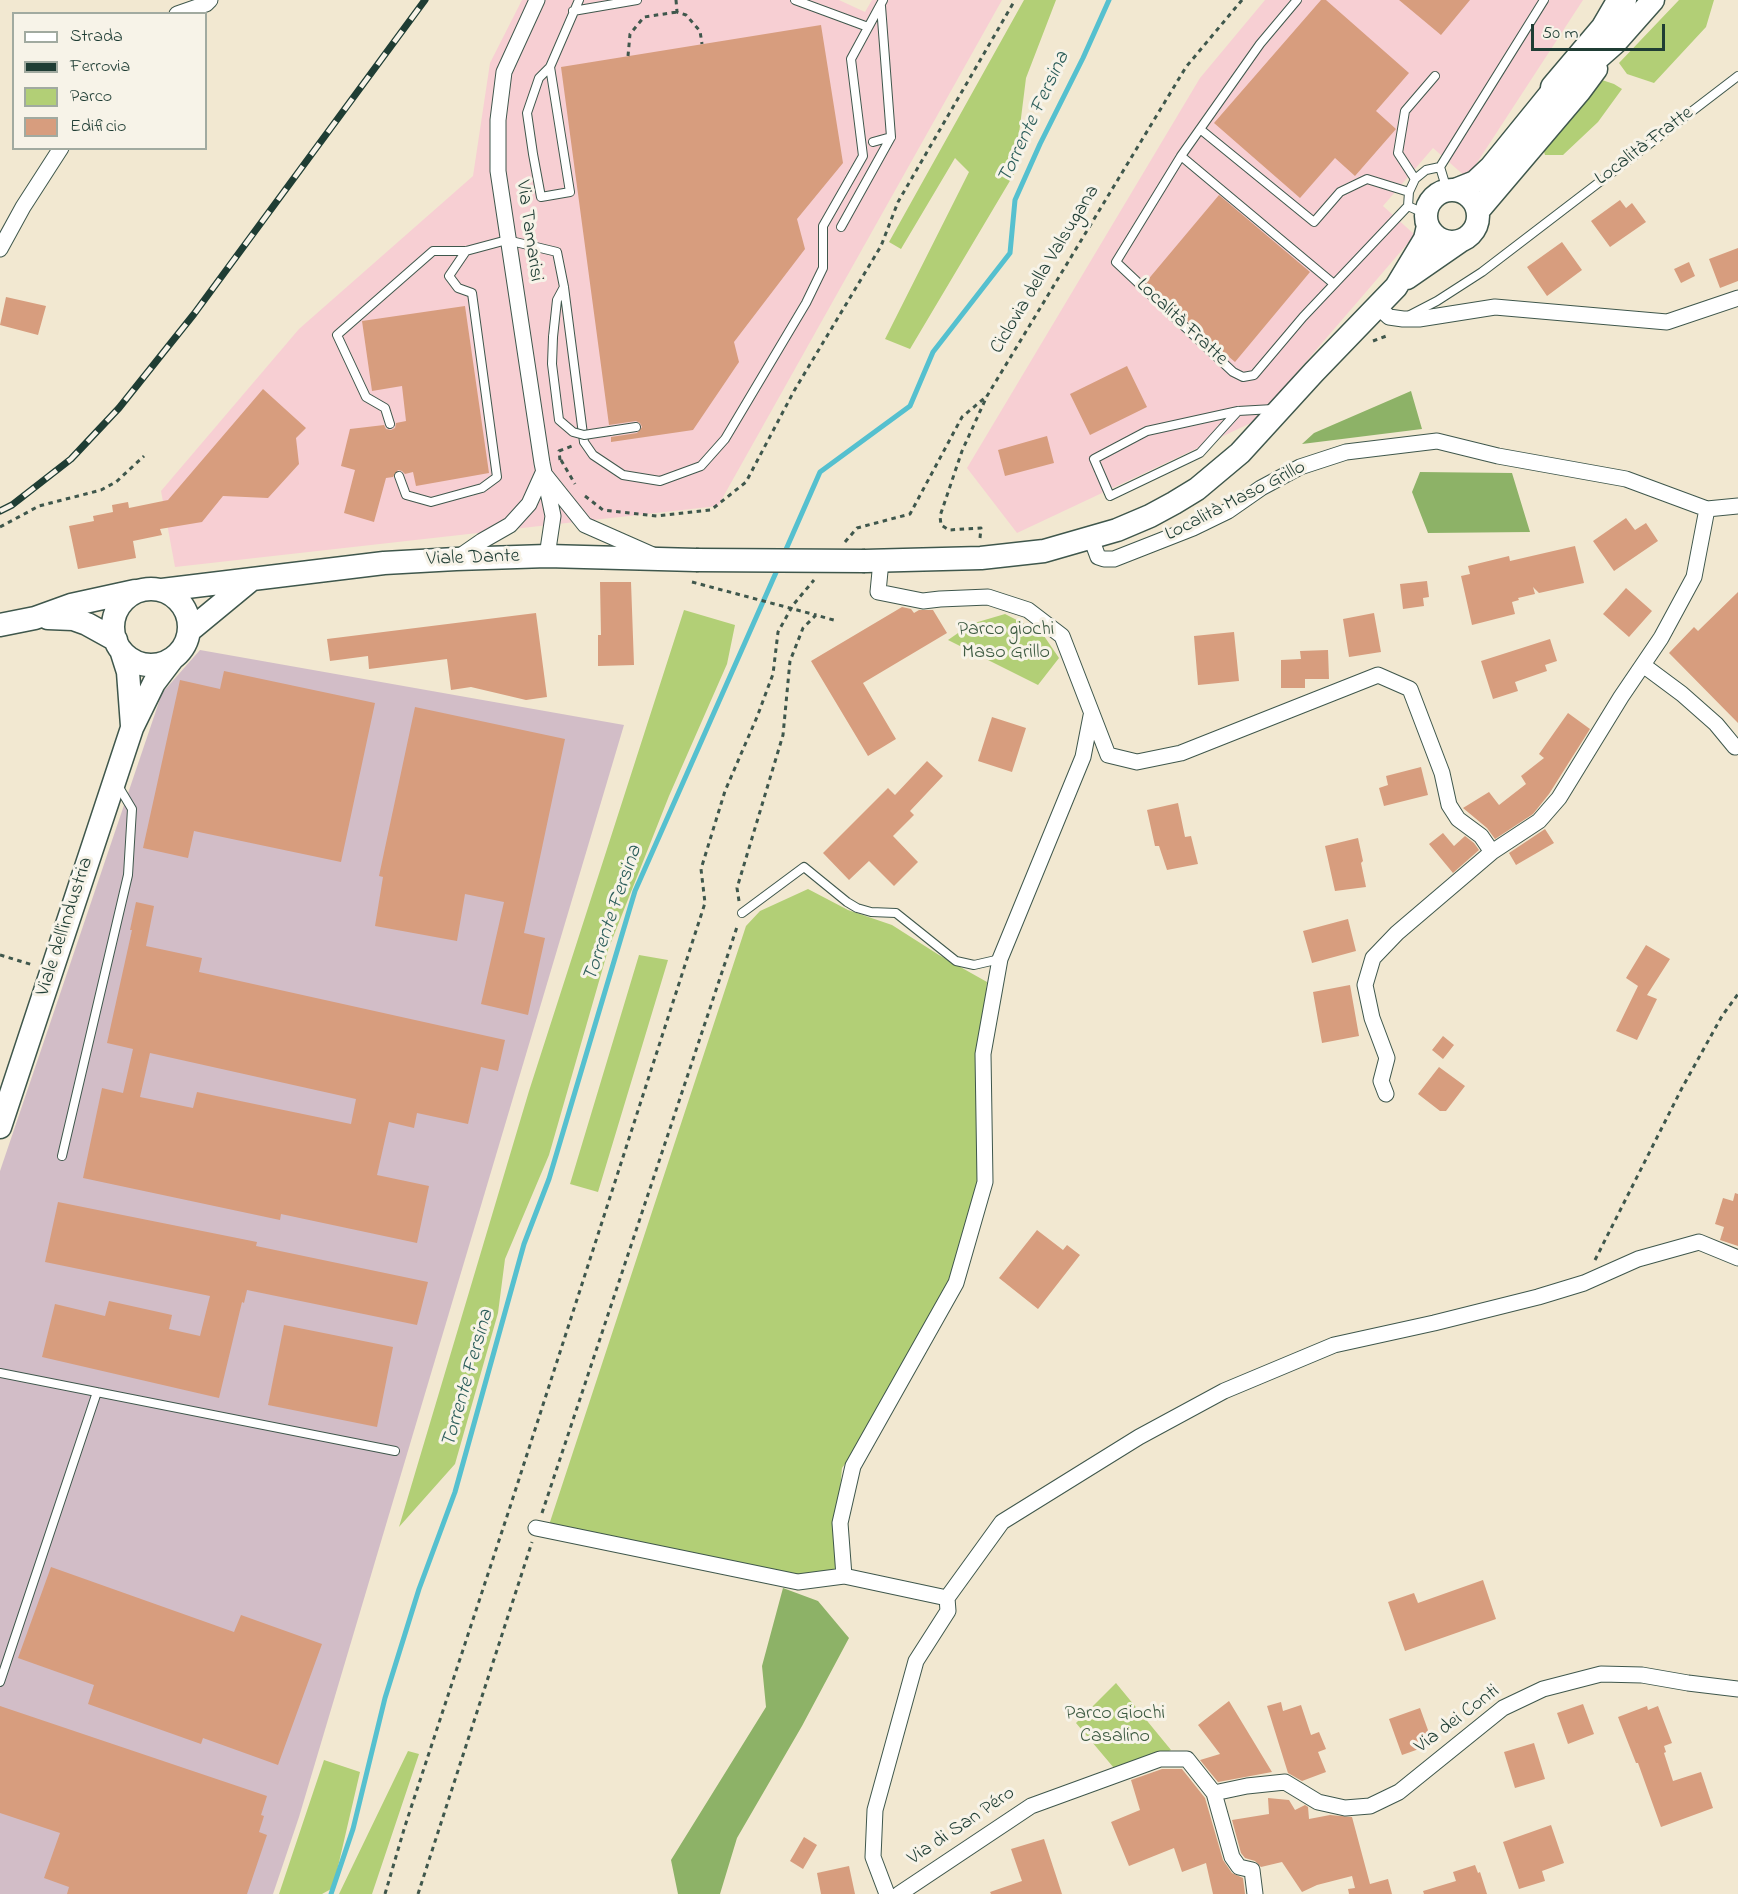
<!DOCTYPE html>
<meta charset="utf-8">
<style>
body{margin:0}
#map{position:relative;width:1738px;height:1894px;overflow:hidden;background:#f2e8d1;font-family:"Indie Flower",sans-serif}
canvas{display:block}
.legend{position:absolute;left:12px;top:12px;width:195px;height:138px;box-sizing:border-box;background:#f7f3e8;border:2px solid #a1aaa0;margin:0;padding:8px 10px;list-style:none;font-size:18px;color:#1f3d34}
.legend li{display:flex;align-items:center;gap:12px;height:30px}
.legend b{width:30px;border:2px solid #a1aaa0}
.scale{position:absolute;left:1531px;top:24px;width:134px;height:27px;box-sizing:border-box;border:3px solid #1f3d34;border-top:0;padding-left:8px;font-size:18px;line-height:21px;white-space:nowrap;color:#1f3d34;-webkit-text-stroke:4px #f7f3e8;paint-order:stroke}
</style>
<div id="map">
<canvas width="1738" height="1894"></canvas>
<ul class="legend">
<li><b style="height:8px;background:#fff"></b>Strada</li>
<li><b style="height:8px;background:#1f3d34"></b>Ferrovia</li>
<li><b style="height:16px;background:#b2cf76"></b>Parco</li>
<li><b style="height:16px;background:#d79d7e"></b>Edificio</li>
</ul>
<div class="scale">50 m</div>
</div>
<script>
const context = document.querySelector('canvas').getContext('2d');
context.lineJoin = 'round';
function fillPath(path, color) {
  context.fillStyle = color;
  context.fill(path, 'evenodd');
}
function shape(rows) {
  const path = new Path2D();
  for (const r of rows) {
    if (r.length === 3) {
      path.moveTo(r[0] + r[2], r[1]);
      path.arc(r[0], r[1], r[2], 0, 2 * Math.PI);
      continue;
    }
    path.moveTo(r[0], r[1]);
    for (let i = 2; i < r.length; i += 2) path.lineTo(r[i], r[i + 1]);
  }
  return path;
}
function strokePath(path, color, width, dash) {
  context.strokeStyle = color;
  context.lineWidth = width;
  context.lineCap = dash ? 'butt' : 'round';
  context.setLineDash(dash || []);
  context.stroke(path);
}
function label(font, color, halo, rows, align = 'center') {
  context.font = font + ' "Indie Flower",sans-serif';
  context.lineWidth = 6;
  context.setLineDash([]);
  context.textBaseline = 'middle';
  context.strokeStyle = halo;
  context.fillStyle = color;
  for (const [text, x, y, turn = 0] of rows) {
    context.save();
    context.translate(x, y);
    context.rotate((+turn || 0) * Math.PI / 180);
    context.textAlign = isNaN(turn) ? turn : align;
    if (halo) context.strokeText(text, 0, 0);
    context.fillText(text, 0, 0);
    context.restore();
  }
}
fillPath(shape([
 [522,0,839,0,865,12,872,0,1002,0,718,506,175,567,161,491,299,329,473,176,490,63],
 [1265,0,1583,0,1467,178,1433,148,1383,206,1415,235,1255,421,1017,533,967,468,1200,78]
]), '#f7cfd3');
fillPath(shape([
 [200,650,624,725,299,1817,273,1894,0,1894,0,1171,162,693]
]), '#d2bdc7');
fillPath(shape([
 [1024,0,1056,0,1026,78,1014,174,910,349,885,339,969,172,955,158,901,249,889,242],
 [1679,0,1714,0,1706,27,1654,83,1627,74,1619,63],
 [1599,79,1614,84,1622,89,1598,122,1563,155,1545,155,1542,145],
 [684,610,735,625,727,664,669,796,608,950,549,1155,505,1259,498,1313,455,1464,399,1527,529,1091],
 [1005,614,1042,633,1059,658,1038,685,948,640,971,624],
 [808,889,848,910,892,925,939,955,987,982,978,1079,981,1181,951,1280,865,1437,842,1468,837,1523,840,1574,798,1579,549,1525,746,926,760,911],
 [639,955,668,960,598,1192,570,1184],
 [1116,1683,1171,1750,1119,1774,1076,1723],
 [408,1751,419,1754,372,1894,339,1894],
 [324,1760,360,1772,333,1888,322,1894,279,1894]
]), '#b2cf76');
fillPath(shape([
 [1411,391,1422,429,1302,444,1314,433],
 [1420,472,1512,473,1530,532,1428,533,1412,492],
 [783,1588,818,1601,849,1638,802,1726,737,1838,720,1894,678,1894,671,1860,766,1707,762,1666]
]), '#8db267');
strokePath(shape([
 [784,554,820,472,910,406,933,352,1010,253,1015,200,1040,144,1083,58,1109,0],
 [331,1894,353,1829,385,1698,419,1589,455,1492,524,1244,549,1179,635,891,778,568]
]), '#55c0cf', 5);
fillPath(shape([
 [1321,0,1326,0,1409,73,1376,111,1396,129,1355,176,1335,158,1300,198,1214,123],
 [1399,0,1470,0,1441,35],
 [821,25,843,163,797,219,805,249,734,342,739,362,693,430,611,442,611,437,637,433,642,427,640,423,636,421,609,425,561,67],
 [1219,195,1310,272,1235,362,1195,328,1146,282],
 [1620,200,1626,208,1632,203,1646,222,1610,247,1591,221],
 [1562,242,1582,270,1547,296,1527,267],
 [1738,248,1738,281,1720,288,1709,259],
 [1689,262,1695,276,1681,283,1674,269],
 [6,297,46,306,38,335,0,325],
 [465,306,489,473,416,486,413,472,405,474,402,471,398,470,393,477,386,478,374,522,344,513,355,470,341,466,350,429,384,425,386,429,391,430,395,428,396,423,406,421,402,386,372,391,362,321],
 [1127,366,1147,407,1090,435,1070,394],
 [263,389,306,428,296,438,299,464,268,498,223,496,202,522,160,529,162,535,133,541,136,558,78,569,69,526,94,521,93,516,113,512,112,505,128,502,129,508,168,500],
 [1047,436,1054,463,1005,476,998,450],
 [1626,518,1635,530,1646,523,1658,541,1614,571,1593,541],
 [1575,546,1584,583,1539,593,1533,587,1535,594,1518,598,1519,600,1512,602,1515,614,1472,625,1461,576,1470,574,1468,566,1509,556,1510,561],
 [1427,581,1429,597,1423,598,1424,606,1403,609,1400,584],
 [600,582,631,582,634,665,598,666,598,635,601,635],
 [1626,588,1652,611,1629,637,1603,614],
 [1738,592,1738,723,1669,653,1694,627,1698,631],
 [902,607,911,609,914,613,919,610,933,610,947,633,863,683,896,739,868,756,811,661],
 [536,613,547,697,526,700,471,687,451,690,447,659,369,669,368,656,330,661,327,639],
 [1374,613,1381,652,1349,657,1343,619],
 [1234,632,1239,681,1198,685,1194,636],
 [1550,639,1557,661,1545,665,1547,671,1515,682,1518,691,1493,699,1481,661],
 [1328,650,1329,679,1305,679,1305,688,1281,688,1281,660,1301,659,1300,651],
 [224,671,375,703,341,862,194,831,188,858,143,848,180,680,220,689],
 [415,707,565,739,524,933,545,938,528,1015,481,1004,504,902,465,894,457,941,375,926,383,877,379,876],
 [1568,713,1590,729,1549,794,1533,814,1495,839,1487,828,1463,808,1489,792,1499,805,1526,784,1521,776,1544,758,1539,754],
 [992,717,1026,728,1012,772,978,761],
 [927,761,943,776,910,811,914,815,893,836,918,862,894,886,869,861,849,880,823,853,888,788,895,795],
 [1421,767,1428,795,1384,806,1379,788,1388,785,1386,776],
 [1178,803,1185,837,1191,836,1198,864,1167,870,1159,846,1155,846,1147,810],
 [1545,829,1554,843,1516,865,1509,853],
 [1443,833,1454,846,1465,836,1474,843,1479,850,1453,873,1429,844],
 [1358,838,1363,861,1361,863,1366,887,1335,891,1325,846],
 [136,902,154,906,146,946,202,958,199,972,505,1040,498,1071,481,1067,468,1124,417,1113,414,1128,389,1122,377,1175,429,1186,417,1243,281,1214,280,1220,83,1178,102,1088,123,1093,133,1049,107,1043,132,930,130,930],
 [150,1053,356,1099,351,1124,197,1092,193,1108,140,1097],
 [1348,919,1356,951,1312,963,1303,931],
 [1646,945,1670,959,1647,995,1657,999,1637,1040,1616,1031,1638,986,1626,978],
 [1350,985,1359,1036,1322,1043,1313,992],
 [1443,1036,1454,1045,1443,1059,1432,1050],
 [1439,1067,1465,1086,1446,1111,1440,1111,1418,1094],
 [1735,1193,1738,1194,1738,1246,1720,1240,1724,1227,1715,1224,1723,1198,1733,1201],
 [58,1202,257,1242,256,1246,428,1282,417,1325,247,1290,244,1303,242,1302,219,1398,42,1357,55,1304,105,1316,109,1301,172,1315,169,1329,200,1336,210,1296,45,1262],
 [1037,1230,1063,1250,1067,1245,1080,1255,1038,1309,999,1278],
 [284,1325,393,1347,377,1427,268,1405],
 [51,1567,234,1632,241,1615,322,1644,278,1765,203,1738,201,1744,88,1704,94,1685,18,1658],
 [1483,1580,1496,1619,1405,1651,1388,1602,1414,1593,1418,1603],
 [1229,1701,1272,1772,1218,1782,1200,1760,1220,1754,1198,1725],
 [1281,1702,1283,1711,1301,1705,1311,1735,1319,1732,1326,1749,1318,1752,1326,1772,1302,1781,1288,1773,1267,1706],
 [1583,1704,1594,1734,1568,1744,1557,1713],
 [0,1706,267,1796,261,1815,264,1816,259,1832,267,1835,247,1894,67,1894,69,1887,44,1878,60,1833,0,1813],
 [1647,1706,1648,1710,1658,1706,1672,1743,1664,1746,1666,1752,1664,1753,1673,1781,1701,1772,1713,1808,1661,1827,1638,1763,1636,1763,1618,1717],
 [1420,1708,1433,1744,1402,1755,1389,1719],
 [1534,1743,1545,1779,1515,1788,1504,1752],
 [1162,1769,1182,1769,1205,1798,1223,1860,1232,1873,1243,1878,1245,1894,1213,1894,1206,1863,1182,1872,1174,1848,1129,1866,1111,1822,1140,1810,1131,1780],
 [1268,1798,1289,1800,1295,1810,1305,1805,1308,1807,1309,1819,1330,1815,1352,1817,1370,1884,1388,1879,1392,1894,1349,1894,1348,1889,1355,1888,1352,1876,1317,1885,1302,1892,1282,1862,1261,1867,1255,1861,1245,1858,1241,1853,1232,1820,1269,1814],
 [1551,1825,1564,1863,1542,1871,1545,1881,1519,1889,1503,1842],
 [804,1837,817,1845,803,1869,790,1861],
 [1044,1839,1062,1894,991,1894,990,1892,1022,1881,1011,1849],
 [1475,1865,1478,1873,1480,1872,1487,1894,1424,1894,1423,1891,1456,1881,1453,1872],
 [849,1866,855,1894,821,1894,817,1873]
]), '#d79d7e');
const lane = shape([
 [795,0,868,27],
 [573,11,637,0],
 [550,67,570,192,541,197,533,154,527,113,539,78,550,67,579,0],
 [1200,129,1314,222,1340,192,1367,179,1409,192],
 [873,142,891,137],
 [1181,156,1260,44,1297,0],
 [1440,167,1447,190],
 [1415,179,1398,153,1405,111,1435,76],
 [1408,206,1426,214],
 [841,227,891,137,881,6],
 [1334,284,1181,156,1116,262,1233,372,1243,377,1254,375,1303,317,1408,206,1409,192,1415,179,1426,170,1440,167,1544,0],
 [1410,315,1437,301,1482,272,1738,76],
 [553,337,557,300,564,287],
 [1238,411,1200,453,1110,496,1094,459,1147,431,1238,411,1273,409],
 [390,424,385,408,366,397,337,335,433,251,466,251,507,240,557,252,564,287,584,442,593,455,623,475,660,481,701,466,725,439,806,303,823,268,823,226,863,156,851,59,883,0],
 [610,431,636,427],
 [399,476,406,495,431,502,482,488,497,477,472,293,458,288,449,276,466,251],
 [742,913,804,867,847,902,857,908,871,912,896,913,956,961,974,965,1000,959],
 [62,1156,128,875,132,809,117,784],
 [0,1373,395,1451],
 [0,1682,97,1392]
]);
const street = shape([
 [537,0,504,72,498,120,498,171,542,463,553,516,547,556],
 [177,14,206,4,210,0],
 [0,249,23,207,61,148],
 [1377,306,1389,317,1403,319,1419,319,1495,307,1667,322,1738,298],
 [545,475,585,525,653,555],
 [1091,538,1098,557,1104,559,1114,559,1193,528,1228,511,1261,488,1300,467,1346,452,1437,441,1498,456,1626,479,1707,509,1738,506],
 [456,559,482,541,510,525,529,504,543,473],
 [881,561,878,592,923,601,940,599,988,597,1028,610,1062,636,1108,755,1137,762,1181,753,1378,675,1410,689,1442,773,1449,805,1458,819,1481,836,1492,852,1397,933,1373,958,1365,985,1372,1018,1387,1058,1381,1081,1386,1094],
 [1643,665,1682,694,1716,724,1735,747],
 [1492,852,1539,821,1559,798,1621,697,1661,638,1694,577,1707,509],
 [536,1528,798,1582,844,1576,947,1598],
 [844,1576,840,1523,853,1466,956,1283,985,1182,983,1054,1000,959,1083,757,1091,716],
 [1214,1793,1247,1786,1285,1782,1318,1802,1345,1808,1370,1806,1399,1792,1503,1708,1543,1689,1601,1674,1642,1675,1688,1683,1738,1689],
 [887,1894,873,1857,875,1810,916,1661,948,1611,947,1598,1002,1522,1139,1437,1224,1391,1334,1345,1434,1323,1538,1297,1584,1283,1638,1259,1699,1242,1738,1258],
 [899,1894,1031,1806,1160,1759,1187,1759,1214,1793,1232,1857,1239,1867,1252,1870,1255,1894]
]);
const secondary = shape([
 [1452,216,26],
 [1455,190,1475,182,1491,167,1555,88,1581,73,1615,43,1653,0],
 [1478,211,1579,92,1596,69],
 [1407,278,1459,242],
 [865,561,981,558,1044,551,1117,530,1150,516,1174,503,1197,489,1240,453,1314,372,1396,287,1425,239,1428,226],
 [151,627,38],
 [162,590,384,563,456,559,547,556,696,560],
 [48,618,73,619,87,624,116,640],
 [0,625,35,618,71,605,135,591],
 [189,631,252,579],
 [121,650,128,672,132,726],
 [0,1127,132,728,154,683,173,658]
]);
const highway = shape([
 [1555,88,1605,29,1622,0]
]);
strokePath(lane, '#3f574c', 10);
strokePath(street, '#3f574c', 17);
strokePath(secondary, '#3f574c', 25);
strokePath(highway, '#3f574c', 31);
strokePath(shape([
 [676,0,677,12,686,15,700,31,702,44],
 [628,56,630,34,644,17,677,12],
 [1373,341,1389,335],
 [560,460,559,451,572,446],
 [561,460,575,484],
 [585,496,603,510,657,516,711,510,746,482,794,391,881,246,898,202,1015,0],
 [0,527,39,506,101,490,116,482,144,456],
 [980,538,981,528,949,530,941,525,940,516,962,451,987,396,1186,67,1242,0],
 [845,542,857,528,910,514,962,417,987,396],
 [739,901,737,888,783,735,790,661,803,628,816,615,837,621],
 [0,955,33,965],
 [1595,1260,1682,1088,1722,1016,1738,994],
 [542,1513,738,924],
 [385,1894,405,1826,510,1507,705,903,701,869,725,791,757,717,773,674,778,632,793,605,814,580],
 [418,1894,532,1542]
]), '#3f574c', 3, [4.5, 4.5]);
strokePath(lane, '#fff', 8);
strokePath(street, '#fff', 15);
strokePath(secondary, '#fff', 22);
strokePath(highway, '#fff', 28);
const rail = shape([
 [0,511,12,505,71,459,119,408,194,314,425,0]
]);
strokePath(rail, '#1f3d34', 7);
strokePath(rail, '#f7f3e8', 4.5, [14]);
const laneBridge = shape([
 [553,337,552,364,559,420,573,432,584,435,610,431]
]);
const secondaryBridge = shape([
 [696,560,865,561]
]);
strokePath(laneBridge, '#3f574c', 10, []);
strokePath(secondaryBridge, '#3f574c', 25, []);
strokePath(shape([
 [692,582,816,615]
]), '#3f574c', 3, [4.5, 4.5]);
strokePath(laneBridge, '#fff', 8);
strokePath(secondaryBridge, '#fff', 22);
label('20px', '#1f3d34', '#f7f3e8', [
 ["Località Fratte",1645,147,-37],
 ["Via Tamarisi",528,231,82],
 ["Ciclovia della Valsugana",1046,270,-59],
 ["Località Fratte",1181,323,43],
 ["Località Maso Grillo",1236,502,-27],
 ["Viale Dante",473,559,-2],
 ["Viale dell'industria",66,927,-72],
 ["Via dei Conti",1458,1720,-37],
 ["Via di San Péro",962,1827,-34]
]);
label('20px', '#3c5a41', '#f7f3e8', [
 ["Parco giochi",1006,631],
 ["Maso Grillo",1006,654],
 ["Parco Giochi",1115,1715],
 ["Casalino",1115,1738]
]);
label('italic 21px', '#2c5e5b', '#f7f3e8', [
 ["Torrente Fersina",1035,118,-65],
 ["Torrente Fersina",614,914,-71],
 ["Torrente Fersina",469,1379,-74]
]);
</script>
